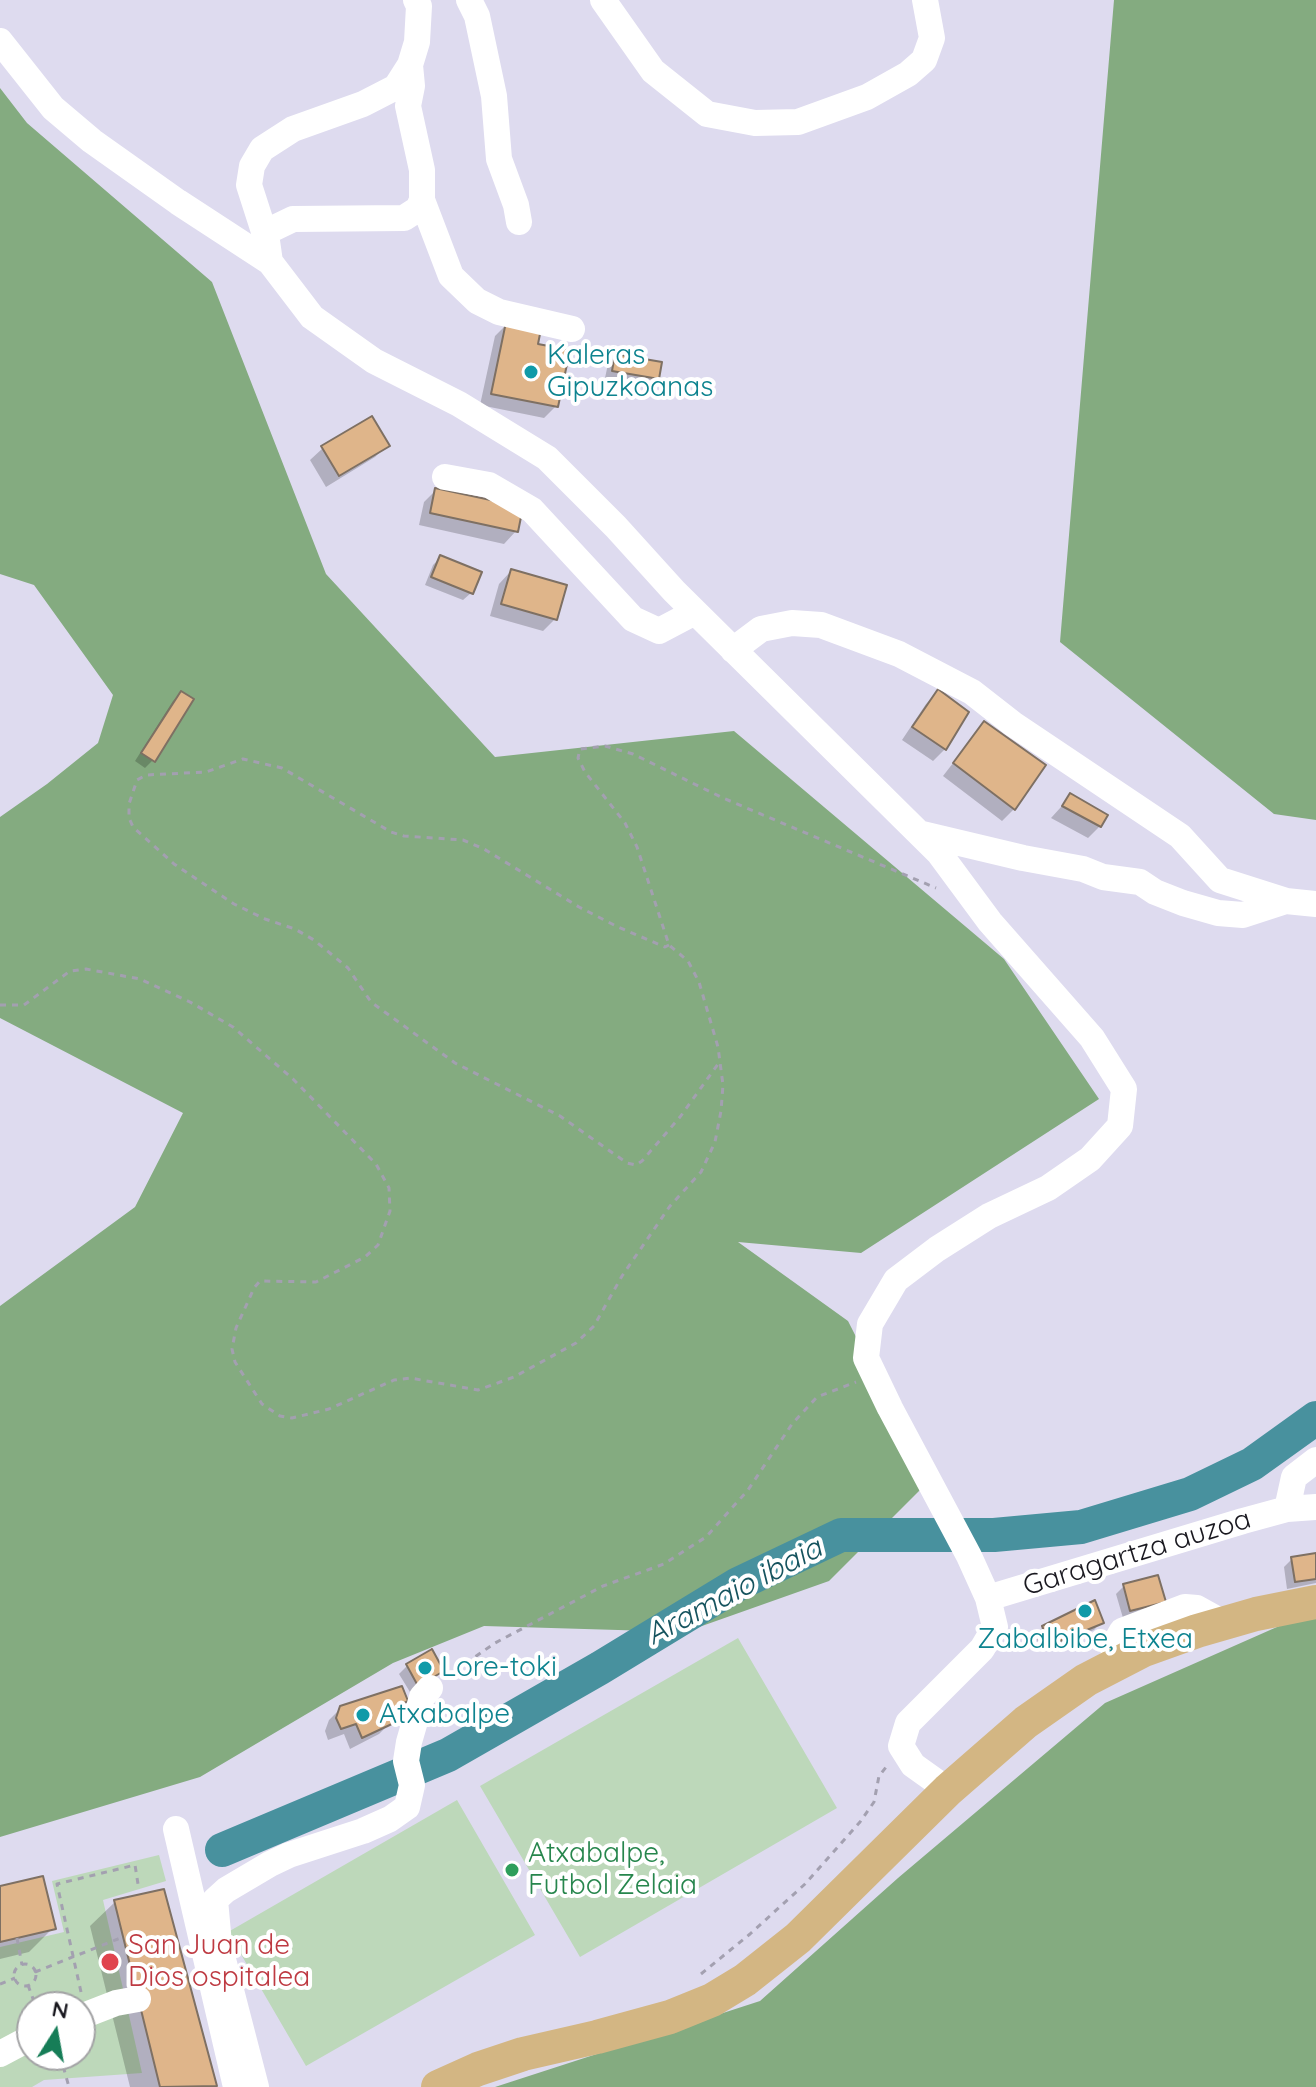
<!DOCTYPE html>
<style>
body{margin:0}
#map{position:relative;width:1316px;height:2087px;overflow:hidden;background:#dedbef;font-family:Quicksand,sans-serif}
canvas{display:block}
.north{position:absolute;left:16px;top:1991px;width:80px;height:80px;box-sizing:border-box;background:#fff;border:2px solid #a3a3a5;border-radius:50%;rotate:11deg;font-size:22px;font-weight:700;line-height:32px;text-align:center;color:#19181f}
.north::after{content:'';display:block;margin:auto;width:28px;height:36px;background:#167d57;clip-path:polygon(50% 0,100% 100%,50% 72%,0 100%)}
</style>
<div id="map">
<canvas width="1316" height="2087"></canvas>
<div class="north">N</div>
</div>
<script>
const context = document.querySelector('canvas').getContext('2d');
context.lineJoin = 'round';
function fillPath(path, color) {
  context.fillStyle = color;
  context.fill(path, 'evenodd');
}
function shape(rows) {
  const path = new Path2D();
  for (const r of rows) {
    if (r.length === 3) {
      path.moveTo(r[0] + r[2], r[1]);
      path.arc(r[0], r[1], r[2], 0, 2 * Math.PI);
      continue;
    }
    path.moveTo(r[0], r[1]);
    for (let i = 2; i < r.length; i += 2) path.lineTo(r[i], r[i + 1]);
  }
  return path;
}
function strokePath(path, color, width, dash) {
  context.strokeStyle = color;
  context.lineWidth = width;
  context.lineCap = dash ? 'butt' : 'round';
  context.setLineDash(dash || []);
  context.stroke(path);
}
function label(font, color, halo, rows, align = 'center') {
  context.font = font + ' Quicksand,sans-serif';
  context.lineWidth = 8;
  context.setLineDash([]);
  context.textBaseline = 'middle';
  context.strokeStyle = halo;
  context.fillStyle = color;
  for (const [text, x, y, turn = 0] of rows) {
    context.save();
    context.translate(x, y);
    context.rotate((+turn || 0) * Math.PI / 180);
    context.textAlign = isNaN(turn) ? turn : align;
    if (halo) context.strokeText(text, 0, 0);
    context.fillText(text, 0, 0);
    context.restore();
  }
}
fillPath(shape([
 [738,1638,837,1808,580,1957,480,1786],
 [457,1800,535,1935,306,2066,228,1932],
 [159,1855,166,1881,103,1900,142,2073,44,2080,32,2087,0,2087,0,1947,64,1932,52,1881],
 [32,2007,80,2007,80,2055,32,2055]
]), '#bdd8ba');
fillPath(shape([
 [1114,0,1316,0,1316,820,1274,814,1060,642],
 [0,88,27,123,212,282,326,574,495,757,734,731,1004,959,1099,1099,861,1253,738,1242,848,1321,929,1481,829,1581,685,1632,484,1626,393,1663,200,1777,0,1837,0,1306,135,1207,183,1113,0,1018,0,817,47,784,98,743,113,695,34,585,0,574],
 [1316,1614,1316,2087,495,2087,760,2001,898,1878,1105,1703,1295,1619]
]), '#84ab80');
fillPath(shape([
 [507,324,536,345,556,406,544,418,480,405,495,336],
 [615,356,657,378,649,386,605,378,608,364],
 [387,445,375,457,326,487,310,460,323,448],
 [436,490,516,531,504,544,419,525,424,502],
 [441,557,471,593,463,600,425,585,433,565],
 [511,571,555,619,543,631,490,616,499,584],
 [938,692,967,712,945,749,933,761,902,740,926,704],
 [181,693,153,760,145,768,135,761,173,701],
 [984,723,1014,809,1002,821,943,776],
 [1071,796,1100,826,1088,838,1051,818],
 [1316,1555,1316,1583,1287,1589,1284,1567,1292,1559],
 [1124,1586,1163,1601,1123,1618,1116,1594],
 [1101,1622,1094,1630,1042,1652,1035,1635,1043,1627],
 [431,1652,442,1670,434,1678,410,1692,399,1674,407,1666],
 [406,1701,387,1716,391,1722,379,1734,350,1749,344,1734,328,1740,325,1731,329,1720,341,1708],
 [0,1888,53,1928,29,1952,0,1959],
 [115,1902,215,2085,213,2087,130,2087,90,1926]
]), '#0003');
strokePath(shape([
 [222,1850,448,1755,600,1668,738,1584,841,1535,994,1535,1081,1527,1190,1494,1252,1464,1316,1418]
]), '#48919e', 34);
const building = shape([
 [506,322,541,329,538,344,570,350,558,407,491,394,506,322],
 [615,354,662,362,659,379,612,371,615,354],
 [372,416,390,446,339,476,321,446,372,416],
 [435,488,523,507,518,532,430,513,435,488],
 [440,555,482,572,473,594,431,577,440,555],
 [511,569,567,585,557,620,501,604,511,569],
 [938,689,969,712,946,750,912,727,938,689],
 [181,691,194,699,155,762,141,753,181,691],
 [984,721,1046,765,1015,810,953,763,984,721],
 [1070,793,1108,815,1101,827,1062,806,1070,793],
 [1316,1553,1316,1579,1295,1582,1291,1557,1316,1553],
 [1158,1575,1166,1602,1130,1611,1123,1584,1158,1575],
 [1095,1600,1104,1623,1050,1645,1042,1626,1095,1600],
 [432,1649,444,1671,418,1686,406,1664,432,1649],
 [402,1686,408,1701,387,1712,394,1723,362,1738,356,1724,341,1729,336,1718,340,1706,402,1686],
 [43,1876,56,1929,0,1942,0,1886,43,1876],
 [164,1889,217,2086,160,2087,114,1900,164,1889]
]);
fillPath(building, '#dfb58a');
strokePath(building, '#7e7063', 2);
strokePath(shape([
 [669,945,665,947,618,927,579,907,484,849,463,840,404,836,391,832,282,768,243,759,206,772,146,775,137,780,129,804,129,818,133,827,174,864,234,904,265,919,295,929,314,940,348,968,371,1002,455,1063,560,1116,627,1163,636,1165,642,1161,680,1117,718,1064],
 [0,1005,24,1005,70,971,86,969,140,979,190,1002,233,1027,293,1079,376,1164,389,1188,390,1211,378,1245,365,1257,316,1282,260,1281,254,1288,236,1328,232,1349,235,1362,262,1404,280,1416,292,1418,329,1409,394,1380,410,1378,478,1390,514,1377,576,1343,594,1326,622,1276,670,1206,701,1172,715,1142,721,1111,723,1085,718,1047,699,982,688,961,669,945,637,847,625,823,585,772,578,758,580,749,605,746,633,754,723,798,936,888],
 [446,1677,495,1643,603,1586,664,1564,706,1537,748,1490,792,1424,817,1397,856,1382],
 [17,1938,22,1965],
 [25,1975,11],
 [35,1972,123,1937],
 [701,1974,750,1934,805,1884,860,1822,874,1802,879,1776,887,1766],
 [0,1984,15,1978],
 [28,1985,36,2007],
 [81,1992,57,1884,135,1865,138,1884],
 [60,2055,69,2087]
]), '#a3a0b0', 3, [6, 6]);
strokePath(shape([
 [469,0,477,16,494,96,499,159,516,205,519,222],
 [603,0,653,71,707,114,755,123,798,122,867,97,908,74,924,60,932,38,925,0],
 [0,41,53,108,92,141,178,202,270,262,312,317,374,361,459,404,547,458,616,527,674,591,939,853,990,922,1092,1038,1124,1089,1120,1126,1090,1159,1048,1188,989,1216,937,1249,896,1280,870,1324,866,1358,890,1408,969,1556,988,1598,995,1627,982,1649,908,1723,901,1746,913,1765,948,1790],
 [422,200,451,276,477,301,499,312,572,329],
 [264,233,293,219,404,218,418,209,422,200,422,170,408,106,412,86,410,65],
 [270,262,267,241,249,185,252,166,262,149,293,129,363,104,396,87,410,65,417,42,419,6,416,0],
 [445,477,489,485,532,510,633,619,659,631,695,612],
 [733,650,761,629,792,623,821,625,899,654,972,692,1013,724,1180,836,1220,880,1286,901],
 [922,834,1023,858,1083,869,1103,877,1140,882,1155,892,1183,903,1218,913,1243,915,1286,901,1316,904],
 [1287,1509,1294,1477,1316,1460],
 [988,1598,1243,1521,1287,1509,1316,1507],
 [1113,1666,1114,1645,1122,1631,1185,1607,1197,1608,1224,1623],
 [176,1829,236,2087],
 [80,2017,116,2003,138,1999],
 [0,2054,32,2037],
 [256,2087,219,1944,215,1900,226,1890,270,1864,289,1855,363,1831,390,1819,407,1807,412,1785,406,1761,409,1742,422,1697,430,1688]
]), '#fff', 26);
strokePath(shape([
 [438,2087,478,2069,523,2054,597,2037,670,2017,712,2000,745,1980,798,1938,948,1790,1026,1722,1086,1680,1144,1650,1197,1631,1256,1614,1316,1602]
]), '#d3b683', 34);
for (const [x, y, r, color] of [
 [531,372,8,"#0f9aa8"],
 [1085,1611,8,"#0f9aa8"],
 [425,1668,8,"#0f9aa8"],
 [363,1715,8,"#0f9aa8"],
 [512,1870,8,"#2e9e5b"],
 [110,1962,10,"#e0444e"]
]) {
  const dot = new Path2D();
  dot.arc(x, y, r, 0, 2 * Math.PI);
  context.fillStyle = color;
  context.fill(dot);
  strokePath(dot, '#fff', 3);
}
label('28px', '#0d838f', '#fff', [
 ["Kaleras",547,356],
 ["Gipuzkoanas",547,388],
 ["Zabalbibe, Etxea",1085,1640,"center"],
 ["Lore-toki",441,1668],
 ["Atxabalpe",379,1715]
], 'left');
label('28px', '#19181f', '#fff', [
 ["Garagartza auzoa",1137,1553,-17]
]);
label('28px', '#27864d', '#fff', [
 ["Atxabalpe,",528,1854],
 ["Futbol Zelaia",528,1886]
], 'left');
label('28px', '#be3a42', '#fff', [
 ["San Juan de",128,1946],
 ["Dios ospitalea",128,1978]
], 'left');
label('italic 30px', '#15535e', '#fff', [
 ["Aramaio ibaia",734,1592,-28]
]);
</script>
